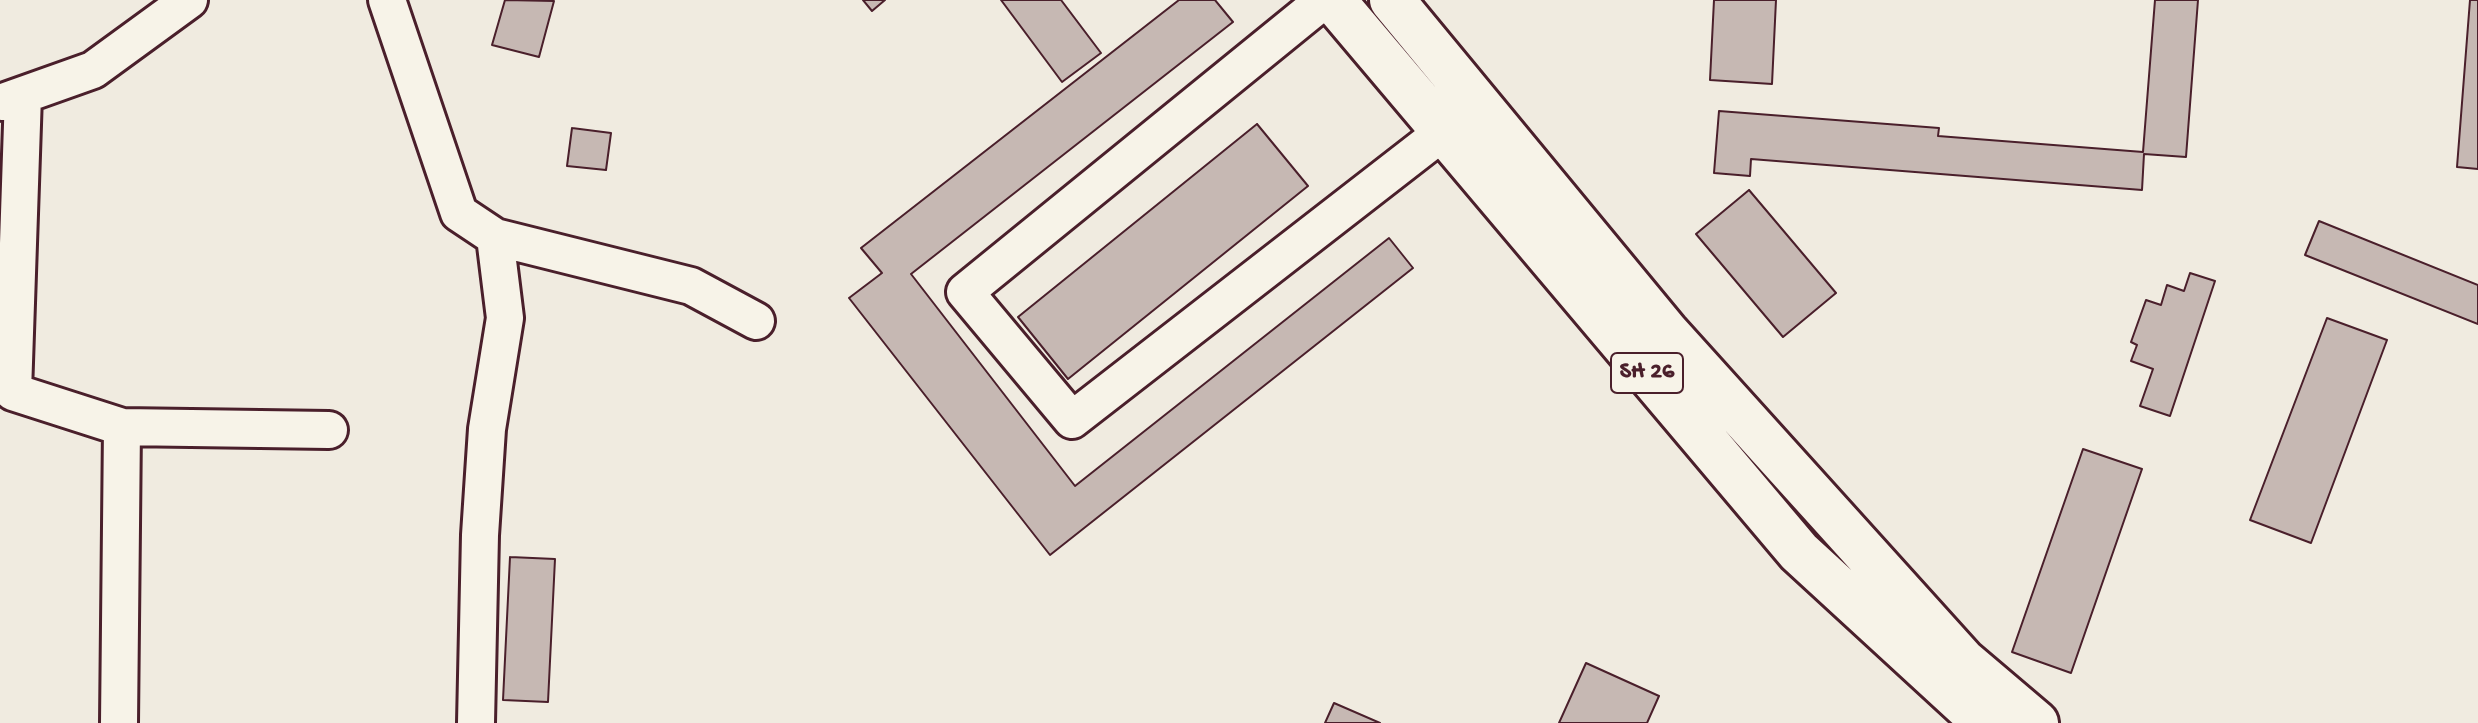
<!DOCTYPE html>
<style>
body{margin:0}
canvas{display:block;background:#f0ebe0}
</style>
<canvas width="2478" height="723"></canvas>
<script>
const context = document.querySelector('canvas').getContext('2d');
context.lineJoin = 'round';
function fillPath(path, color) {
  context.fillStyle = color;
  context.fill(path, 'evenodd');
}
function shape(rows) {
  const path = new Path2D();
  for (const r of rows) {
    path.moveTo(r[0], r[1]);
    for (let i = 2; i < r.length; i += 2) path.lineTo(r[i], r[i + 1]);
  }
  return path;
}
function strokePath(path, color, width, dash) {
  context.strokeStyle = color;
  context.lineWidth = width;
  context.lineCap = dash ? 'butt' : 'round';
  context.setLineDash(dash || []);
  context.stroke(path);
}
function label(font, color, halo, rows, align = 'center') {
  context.font = font + ' "Gochi Hand",sans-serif';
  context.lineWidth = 7;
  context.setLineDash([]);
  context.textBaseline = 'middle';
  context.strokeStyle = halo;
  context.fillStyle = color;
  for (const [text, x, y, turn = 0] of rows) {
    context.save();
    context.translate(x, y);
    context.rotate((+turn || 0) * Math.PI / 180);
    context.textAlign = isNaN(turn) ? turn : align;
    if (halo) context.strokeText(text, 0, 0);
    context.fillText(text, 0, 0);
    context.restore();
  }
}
const building = shape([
 [505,0,554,1,539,57,492,45,505,0],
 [863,0,885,0,872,11,863,0],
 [1001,0,1061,0,1101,53,1062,82,1001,0],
 [1179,0,1215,0,1233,22,911,274,1075,486,1389,238,1413,268,1050,555,849,298,882,273,861,248,1179,0],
 [1714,0,1776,0,1772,84,1710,80,1714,0],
 [2155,0,2198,0,2186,157,2144,154,2142,190,1751,159,1750,176,1714,173,1719,111,1939,128,1938,136,2143,152,2155,0],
 [2470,0,2478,0,2478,169,2457,167,2470,0],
 [1257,124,1308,186,1068,379,1018,317,1257,124],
 [572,128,611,133,606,170,567,166,572,128],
 [1749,190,1836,293,1783,337,1696,234,1749,190],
 [2319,221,2478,285,2478,324,2305,255,2319,221],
 [2190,273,2215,281,2170,416,2140,406,2153,369,2131,361,2137,345,2131,342,2146,300,2161,305,2167,285,2184,291,2190,273],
 [2327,318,2387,340,2311,543,2250,520,2327,318],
 [2083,449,2142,469,2071,673,2012,652,2083,449],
 [510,557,555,559,548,702,503,700,510,557],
 [1586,663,1659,696,1647,723,1559,723,1586,663],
 [1334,703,1380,723,1325,723,1334,703]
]);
fillPath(building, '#c6b8b3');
strokePath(building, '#4a1f2b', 2);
const minor = shape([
 [387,0,459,213,495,237,691,286,756,321],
 [1324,0,965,292,1072,420,1443,132],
 [23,95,13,392,122,427,119,723],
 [3,102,93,70,189,0],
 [122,427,329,430],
 [476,723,480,535,487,429,505,318,495,237]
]);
const major = shape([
 [1333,0,1799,552,1985,723],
 [1392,0,1666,332,1963,661,2036,723]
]);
strokePath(minor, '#4a1f2b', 42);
strokePath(major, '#4a1f2b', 50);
strokePath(minor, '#f7f3e8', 36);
strokePath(major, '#f7f3e8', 44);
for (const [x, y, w] of [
 [1647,373,72]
]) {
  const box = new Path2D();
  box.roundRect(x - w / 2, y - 20, w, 40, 6);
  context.fillStyle = '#f7f3e8';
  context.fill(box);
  strokePath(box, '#4a1f2b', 2);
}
label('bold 24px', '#4a1f2b', null, [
 ["SH 26",1647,373]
]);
</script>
